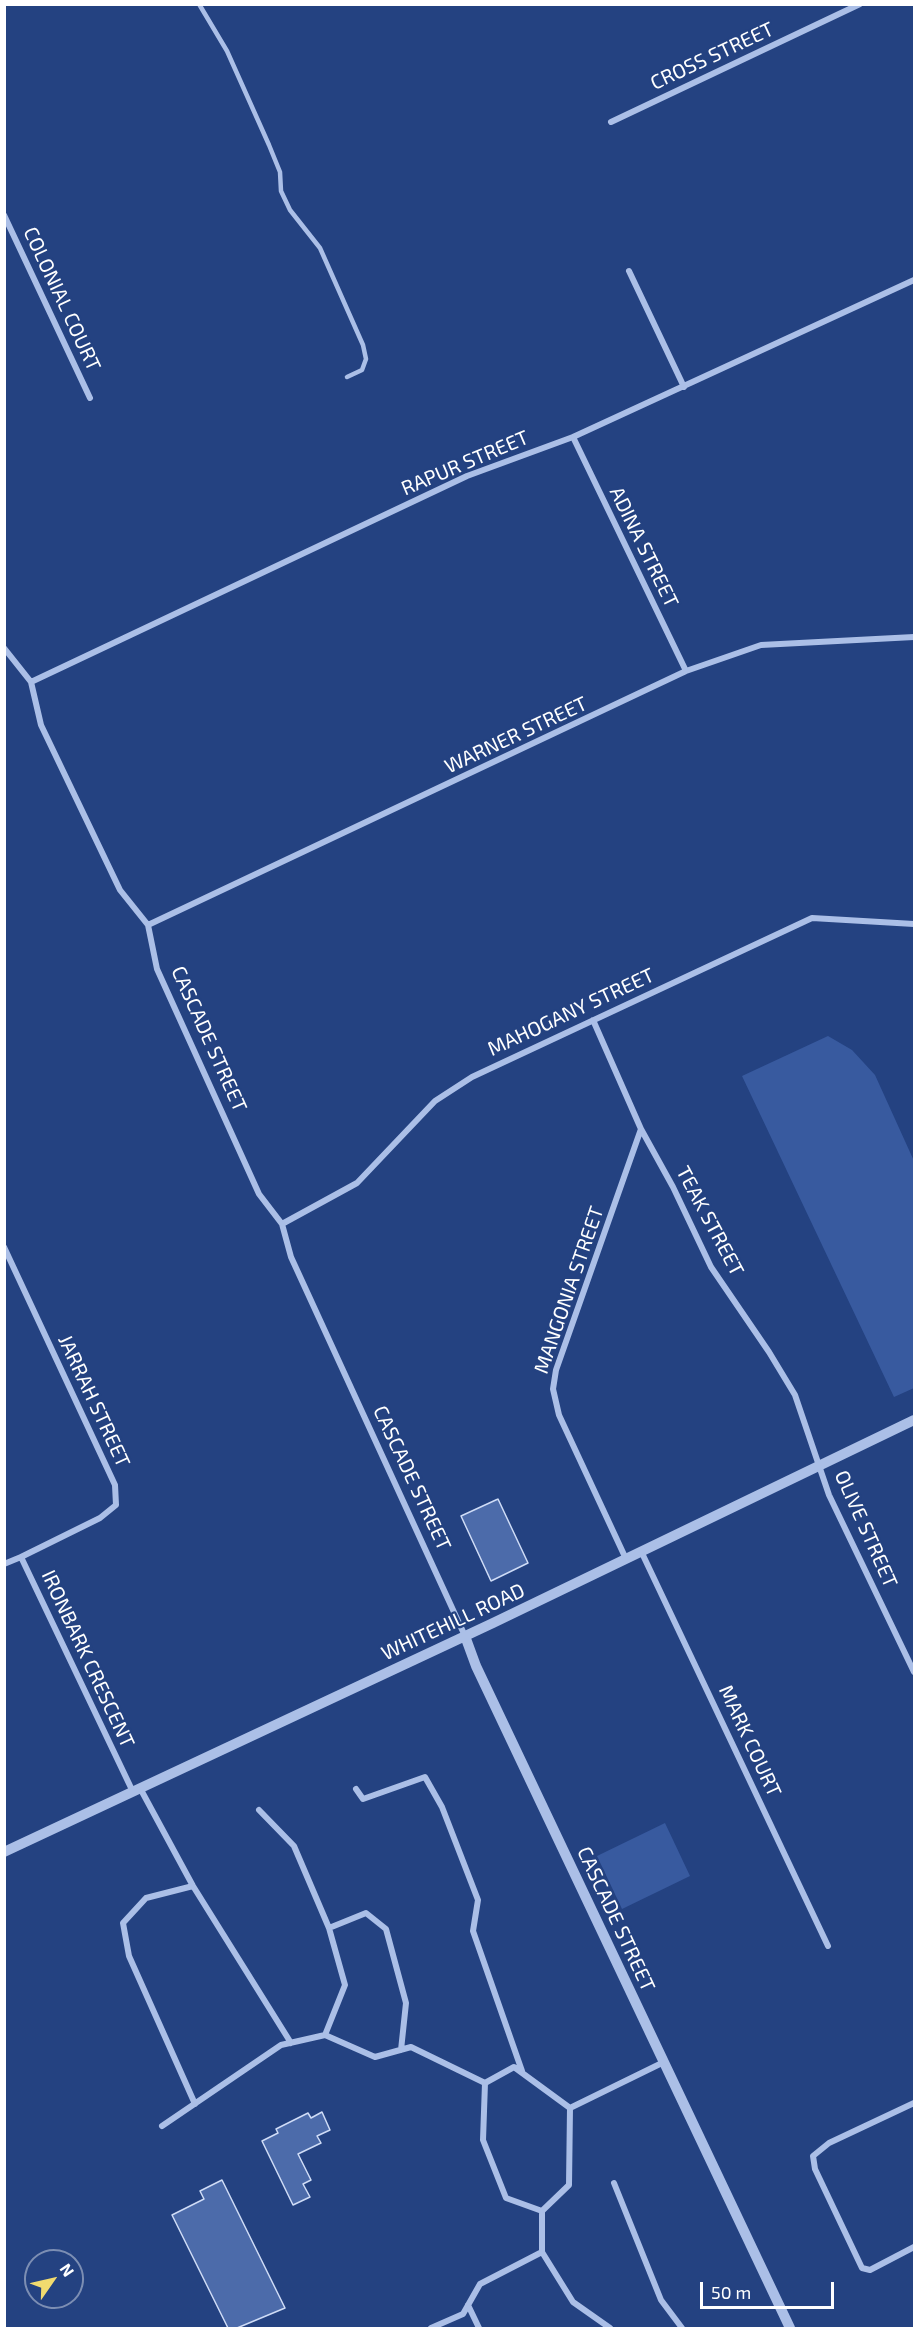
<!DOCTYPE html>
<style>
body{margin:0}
#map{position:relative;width:919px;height:2333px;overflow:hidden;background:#244281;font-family:"Exo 2",sans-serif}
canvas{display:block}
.frame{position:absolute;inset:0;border:6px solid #fff;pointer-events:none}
.north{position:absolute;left:24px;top:2249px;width:60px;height:60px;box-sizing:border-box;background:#244281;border:2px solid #7c8eb3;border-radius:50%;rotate:56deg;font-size:16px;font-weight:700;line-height:24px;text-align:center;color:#fff}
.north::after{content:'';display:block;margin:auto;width:21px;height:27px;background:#f1db6f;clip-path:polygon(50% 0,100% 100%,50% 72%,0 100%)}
.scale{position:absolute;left:700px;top:2282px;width:134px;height:27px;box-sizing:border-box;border:3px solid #fff;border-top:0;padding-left:8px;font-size:18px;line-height:21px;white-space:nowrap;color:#fff;-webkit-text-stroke:4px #244281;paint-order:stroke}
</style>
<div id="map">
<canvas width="919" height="2333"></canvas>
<div class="frame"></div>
<div class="north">N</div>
<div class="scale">50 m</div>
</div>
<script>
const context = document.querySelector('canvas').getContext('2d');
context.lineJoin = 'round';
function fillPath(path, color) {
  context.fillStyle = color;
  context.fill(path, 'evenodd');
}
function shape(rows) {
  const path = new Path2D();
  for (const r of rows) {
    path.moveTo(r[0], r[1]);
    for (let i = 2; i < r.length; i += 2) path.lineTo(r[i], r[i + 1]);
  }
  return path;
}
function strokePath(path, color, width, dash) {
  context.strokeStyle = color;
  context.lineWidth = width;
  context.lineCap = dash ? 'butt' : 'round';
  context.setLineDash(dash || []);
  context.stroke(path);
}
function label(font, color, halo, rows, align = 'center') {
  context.font = font + ' "Exo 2",sans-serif';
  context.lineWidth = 4.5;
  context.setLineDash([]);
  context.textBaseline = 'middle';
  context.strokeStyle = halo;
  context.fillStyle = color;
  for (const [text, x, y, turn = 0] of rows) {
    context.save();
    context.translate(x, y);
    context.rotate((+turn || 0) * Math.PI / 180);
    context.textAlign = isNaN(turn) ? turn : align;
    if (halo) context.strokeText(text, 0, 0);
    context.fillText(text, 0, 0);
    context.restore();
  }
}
fillPath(shape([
 [828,1036,852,1050,875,1075,914,1161,914,1388,894,1397,742,1076],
 [665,1823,690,1876,622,1909,597,1856]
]), '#385a9f');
const building = shape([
 [498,1499,528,1563,491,1581,461,1516,498,1499],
 [322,2112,330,2130,317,2136,321,2143,298,2154,311,2180,303,2184,310,2197,293,2205,262,2141,278,2133,276,2129,308,2113,311,2118,322,2112],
 [222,2180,285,2308,237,2328,228,2328,172,2215,204,2199,200,2191,222,2180]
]);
fillPath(building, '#4c6baa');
strokePath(building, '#cfdcf6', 1.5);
strokePath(shape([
 [199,4,227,51,269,145,280,172,281,191,290,210,320,248,363,345,366,359,362,370,347,377]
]), '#abbfe7', 4.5);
strokePath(shape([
 [611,122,860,4],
 [4,215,90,398],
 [629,271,684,387],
 [573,437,686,671],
 [4,648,31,682,41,725,120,890,148,925,157,969,259,1194,282,1224,291,1257,465,1636],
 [31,682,467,476,573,437,914,280],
 [148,925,686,671,761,645,914,637],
 [593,1020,641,1129,673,1187,711,1267,769,1352,795,1395,829,1495,914,1672],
 [282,1224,357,1183,435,1101,472,1077,812,918,914,924],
 [4,1247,115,1485,116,1505,100,1518,21,1557],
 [641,1551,828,1946],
 [626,1559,559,1415,553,1389,556,1370,641,1129],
 [4,1564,21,1557,133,1792],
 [140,1788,193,1886,291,2043],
 [356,1789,363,1799,425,1777,442,1807,478,1900,473,1931,522,2071],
 [259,1810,294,1846,329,1928,345,1985,325,2035],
 [193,1886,146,1898,123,1923,129,1956,195,2104],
 [329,1928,366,1913,386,1929,406,2003,401,2050],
 [914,2103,829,2143,813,2156,815,2169,862,2268,870,2270,914,2247],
 [570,2108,514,2067,485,2083,483,2140,506,2198,542,2211,569,2185,570,2108,664,2062],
 [162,2126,281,2045,325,2035,375,2057,411,2047,485,2083],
 [614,2183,661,2300,682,2328],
 [542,2252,573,2302,610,2328],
 [468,2305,479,2328],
 [431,2328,463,2314,480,2284,542,2252,542,2211]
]), '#abbfe7', 6);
strokePath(shape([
 [465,1636,476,1666,790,2328],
 [4,1852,493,1623,914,1420]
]), '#abbfe7', 10);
label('20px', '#fff', '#244281', [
 ["CROSS STREET",712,56,-25],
 ["COLONIAL COURT",62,299,65],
 ["RAPUR STREET",465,463,-23],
 ["ADINA STREET",644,547,64],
 ["WARNER STREET",516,735,-25],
 ["MAHOGANY STREET",571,1012,-25],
 ["CASCADE STREET",209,1039,66],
 ["TEAK STREET",710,1221,62],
 ["MANGONIA STREET",569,1290,-71],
 ["JARRAH STREET",94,1401,65],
 ["CASCADE STREET",412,1478,65],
 ["OLIVE STREET",866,1529,66],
 ["WHITEHILL ROAD",453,1622,-25],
 ["IRONBARK CRESCENT",88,1659,65],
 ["MARK COURT",750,1741,65],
 ["CASCADE STREET",616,1919,65]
]);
</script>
